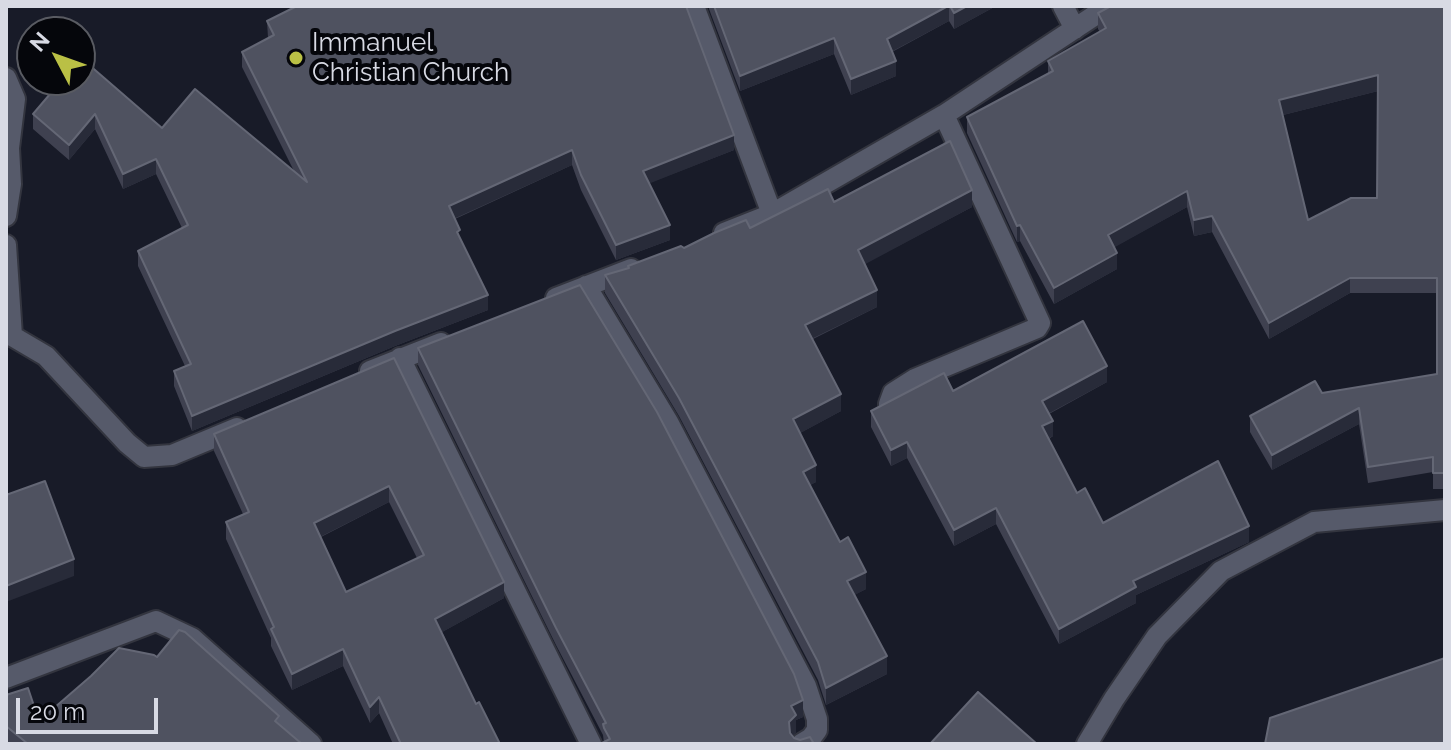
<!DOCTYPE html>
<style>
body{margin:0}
#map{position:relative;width:1451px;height:750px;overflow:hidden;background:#181b28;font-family:Raleway,sans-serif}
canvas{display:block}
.frame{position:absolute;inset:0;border:8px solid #d8dae4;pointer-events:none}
.north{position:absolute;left:16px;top:16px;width:80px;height:80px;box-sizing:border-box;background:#05060b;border:2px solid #595b62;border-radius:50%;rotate:311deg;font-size:22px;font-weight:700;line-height:32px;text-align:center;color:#d8dae4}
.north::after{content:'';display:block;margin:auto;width:28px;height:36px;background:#bac045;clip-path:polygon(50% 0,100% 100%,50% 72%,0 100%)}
.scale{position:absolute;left:16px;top:698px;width:142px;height:36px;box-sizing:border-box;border:4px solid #d8dae4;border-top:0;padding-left:10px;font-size:24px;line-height:28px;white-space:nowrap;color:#d8dae4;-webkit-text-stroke:6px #05060b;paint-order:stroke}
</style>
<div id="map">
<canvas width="1451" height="750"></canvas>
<div class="frame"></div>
<div class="north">N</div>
<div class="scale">20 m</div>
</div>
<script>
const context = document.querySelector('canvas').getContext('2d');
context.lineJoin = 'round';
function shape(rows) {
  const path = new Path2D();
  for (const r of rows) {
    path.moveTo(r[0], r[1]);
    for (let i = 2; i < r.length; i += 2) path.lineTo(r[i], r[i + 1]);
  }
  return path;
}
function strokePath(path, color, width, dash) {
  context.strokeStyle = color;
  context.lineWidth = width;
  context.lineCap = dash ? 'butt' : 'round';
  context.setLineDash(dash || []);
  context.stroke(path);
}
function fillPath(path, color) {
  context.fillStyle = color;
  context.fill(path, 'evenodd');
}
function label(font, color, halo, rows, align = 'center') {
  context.font = font + ' Raleway,sans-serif';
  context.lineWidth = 8;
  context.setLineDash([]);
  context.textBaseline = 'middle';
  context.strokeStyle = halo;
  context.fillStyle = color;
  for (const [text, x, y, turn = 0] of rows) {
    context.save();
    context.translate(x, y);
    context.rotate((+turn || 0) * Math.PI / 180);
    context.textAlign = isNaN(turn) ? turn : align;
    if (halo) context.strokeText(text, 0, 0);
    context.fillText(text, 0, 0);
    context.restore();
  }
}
const street = shape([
 [694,6,772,214],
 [1063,6,1075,29],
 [6,78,15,99,9,148,11,184,6,216],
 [724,233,772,214,944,115,1109,6],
 [6,245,12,336],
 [586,286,668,422,806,686,817,719,817,730,811,738,801,744],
 [556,298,631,269],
 [6,335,12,336,46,356,127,443,144,457,172,455,237,428],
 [400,358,591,744],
 [370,371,441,343],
 [889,404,893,393,915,379,1037,328,1040,323,944,115],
 [6,678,156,621,192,638,311,744]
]);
const secondary = shape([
 [1087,744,1114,699,1157,636,1221,571,1314,522,1445,510]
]);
strokePath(street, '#33353f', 24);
strokePath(secondary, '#33353f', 24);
strokePath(street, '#565a6a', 20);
strokePath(secondary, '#565a6a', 20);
fillPath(shape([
 [709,6,996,6,954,29,949,21,892,52,896,76,851,95,834,54,740,91,709,9],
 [1445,6,1445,489,1433,489,1433,472,1368,483,1359,424,1272,470,1250,432,1250,416,1322,393,1437,374,1437,293,1350,293,1269,339,1212,232,1194,236,1187,207,1114,247,1117,269,1054,304,1020,241,1017,242,967,133,967,117,1048,74,1048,61,1100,32,1098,29,1098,13],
 [1378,91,1377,198,1308,220,1283,115],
 [267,21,734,150,649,183,670,240,616,260,581,190,572,165,455,219,460,239,488,310,395,346,192,431,174,386,174,371,185,366,138,266,138,251,182,228,156,174,123,189,95,129,69,160,33,129,33,114,62,80,162,128,294,171,242,67,242,52,268,38],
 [834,202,972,207,864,264,877,307,813,339,841,411,800,433,816,482,810,485,866,589,854,595,887,674,826,705,818,680,679,416,605,293,605,275,628,268,628,266,684,248],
 [418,348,803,717,796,720,796,732,792,736,794,738,604,743,603,735,556,645,418,365],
 [394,358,504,598,442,632,476,704,500,744,393,744,379,713,370,723,343,666,292,690,271,646,271,638,226,539,226,522,243,514,214,451,214,434],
 [389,502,417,558,346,592,321,537],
 [1107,382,1049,414,1053,436,1049,439,1077,493,1103,523,1249,542,1136,595,1136,603,1059,644,996,524,954,546,907,458,891,466,871,427,871,411,953,391],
 [157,657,279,725,302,744,8,744,6,743,6,695,39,721]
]), '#3f4150');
fillPath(shape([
 [949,6,949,21,887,54,887,39],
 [967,6,996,6,954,29,954,13],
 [834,38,834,54,740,91,740,76],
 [896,61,896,76,851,95,851,79],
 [1378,75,1378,91,1279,116,1279,100],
 [95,114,95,129,69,160,69,145],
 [734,135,734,150,643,186,643,171],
 [572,150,572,165,449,221,449,206],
 [156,159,156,174,123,189,123,174],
 [972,190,972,207,858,268,858,250],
 [1187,191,1187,207,1108,251,1108,235],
 [1212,216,1212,232,1194,236,1194,220],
 [670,225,670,240,616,260,616,245],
 [1020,225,1020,241,1017,242,1017,226],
 [1117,253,1117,269,1054,304,1054,288],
 [1350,278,1350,293,1269,339,1269,323],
 [877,290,877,307,805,342,805,325],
 [488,295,488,310,395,346,192,431,192,416,395,331],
 [1107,366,1107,382,1042,417,1042,401],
 [841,394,841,411,793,437,793,419],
 [1359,408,1359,424,1272,470,1272,455],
 [1053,421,1053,436,1042,442,1042,426],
 [907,442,907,458,891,466,891,450],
 [816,465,816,482,803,489,803,472],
 [389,486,389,502,314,540,314,523],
 [996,508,996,524,954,546,954,530],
 [1249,526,1249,542,1136,595,1136,603,1059,644,1059,629,1133,581],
 [74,559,74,576,6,602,6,586],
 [866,572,866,589,847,599,847,581],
 [504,582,504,598,435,636,435,619],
 [343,649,343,666,292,690,292,674],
 [887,656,887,674,826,705,826,688],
 [379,697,379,713,370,723,370,707],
 [803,700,803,717,796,720,796,732,789,738,791,706]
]), '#282b39');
const building = shape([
 [297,6,686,6,734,135,643,171,670,225,616,245,581,175,572,150,449,206,460,230,457,232,488,295,395,331,192,416,174,371,191,364,138,251,188,225,156,159,123,174,95,114,69,145,33,114,62,80,80,80,80,57,162,128,195,89,307,182,242,52,274,35,267,21,297,6],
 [714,6,948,6,887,39,896,61,851,79,834,38,740,76,714,6],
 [950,6,967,6,954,13,950,6],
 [1111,6,1445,6,1445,473,1433,473,1433,457,1368,467,1359,408,1272,455,1250,416,1315,381,1322,393,1437,374,1437,278,1350,278,1269,323,1212,216,1194,220,1187,191,1108,235,1117,253,1054,288,1020,225,1017,226,967,117,1053,71,1048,61,1106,28,1098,13,1111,6],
 [1378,75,1377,198,1351,198,1308,220,1279,100,1378,75],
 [950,141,972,190,858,250,877,290,805,325,841,394,793,419,816,465,803,472,840,542,848,537,866,572,847,581,887,656,826,688,818,662,679,398,605,275,629,268,628,266,681,246,684,248,714,233,746,220,750,228,828,189,834,202,950,141],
 [580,285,657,412,794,674,803,700,791,706,796,715,789,722,790,733,794,738,800,740,810,737,814,744,600,744,610,739,604,728,603,724,606,723,556,628,418,348,580,285],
 [1083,321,1107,366,1042,401,1053,421,1042,426,1077,493,1085,488,1103,523,1218,461,1249,526,1133,581,1136,587,1059,629,996,508,954,530,907,442,891,450,871,411,944,373,953,391,1083,321],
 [394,358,504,582,435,619,476,704,479,702,500,744,401,744,379,697,370,707,343,649,292,674,271,629,274,627,226,522,249,512,214,434,394,358],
 [389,486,424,555,346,592,314,523,389,486],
 [45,481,74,559,6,586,6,495,45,481],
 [179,630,185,632,279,716,275,721,302,744,28,744,6,726,6,695,28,688,39,721,91,676,119,648,154,655,157,657,179,630],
 [1445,658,1445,744,1265,744,1270,718,1445,658],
 [978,692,1037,744,930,744,978,692]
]);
fillPath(building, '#4f5260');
strokePath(building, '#646775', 2);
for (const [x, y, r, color] of [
 [296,58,8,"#bac045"]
]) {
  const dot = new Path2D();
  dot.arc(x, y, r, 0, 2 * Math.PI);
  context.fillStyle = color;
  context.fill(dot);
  strokePath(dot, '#05060b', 3);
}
label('26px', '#d8dae4', '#05060b', [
 ["Immanuel",312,43],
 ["Christian Church",312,73]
], 'left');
</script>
